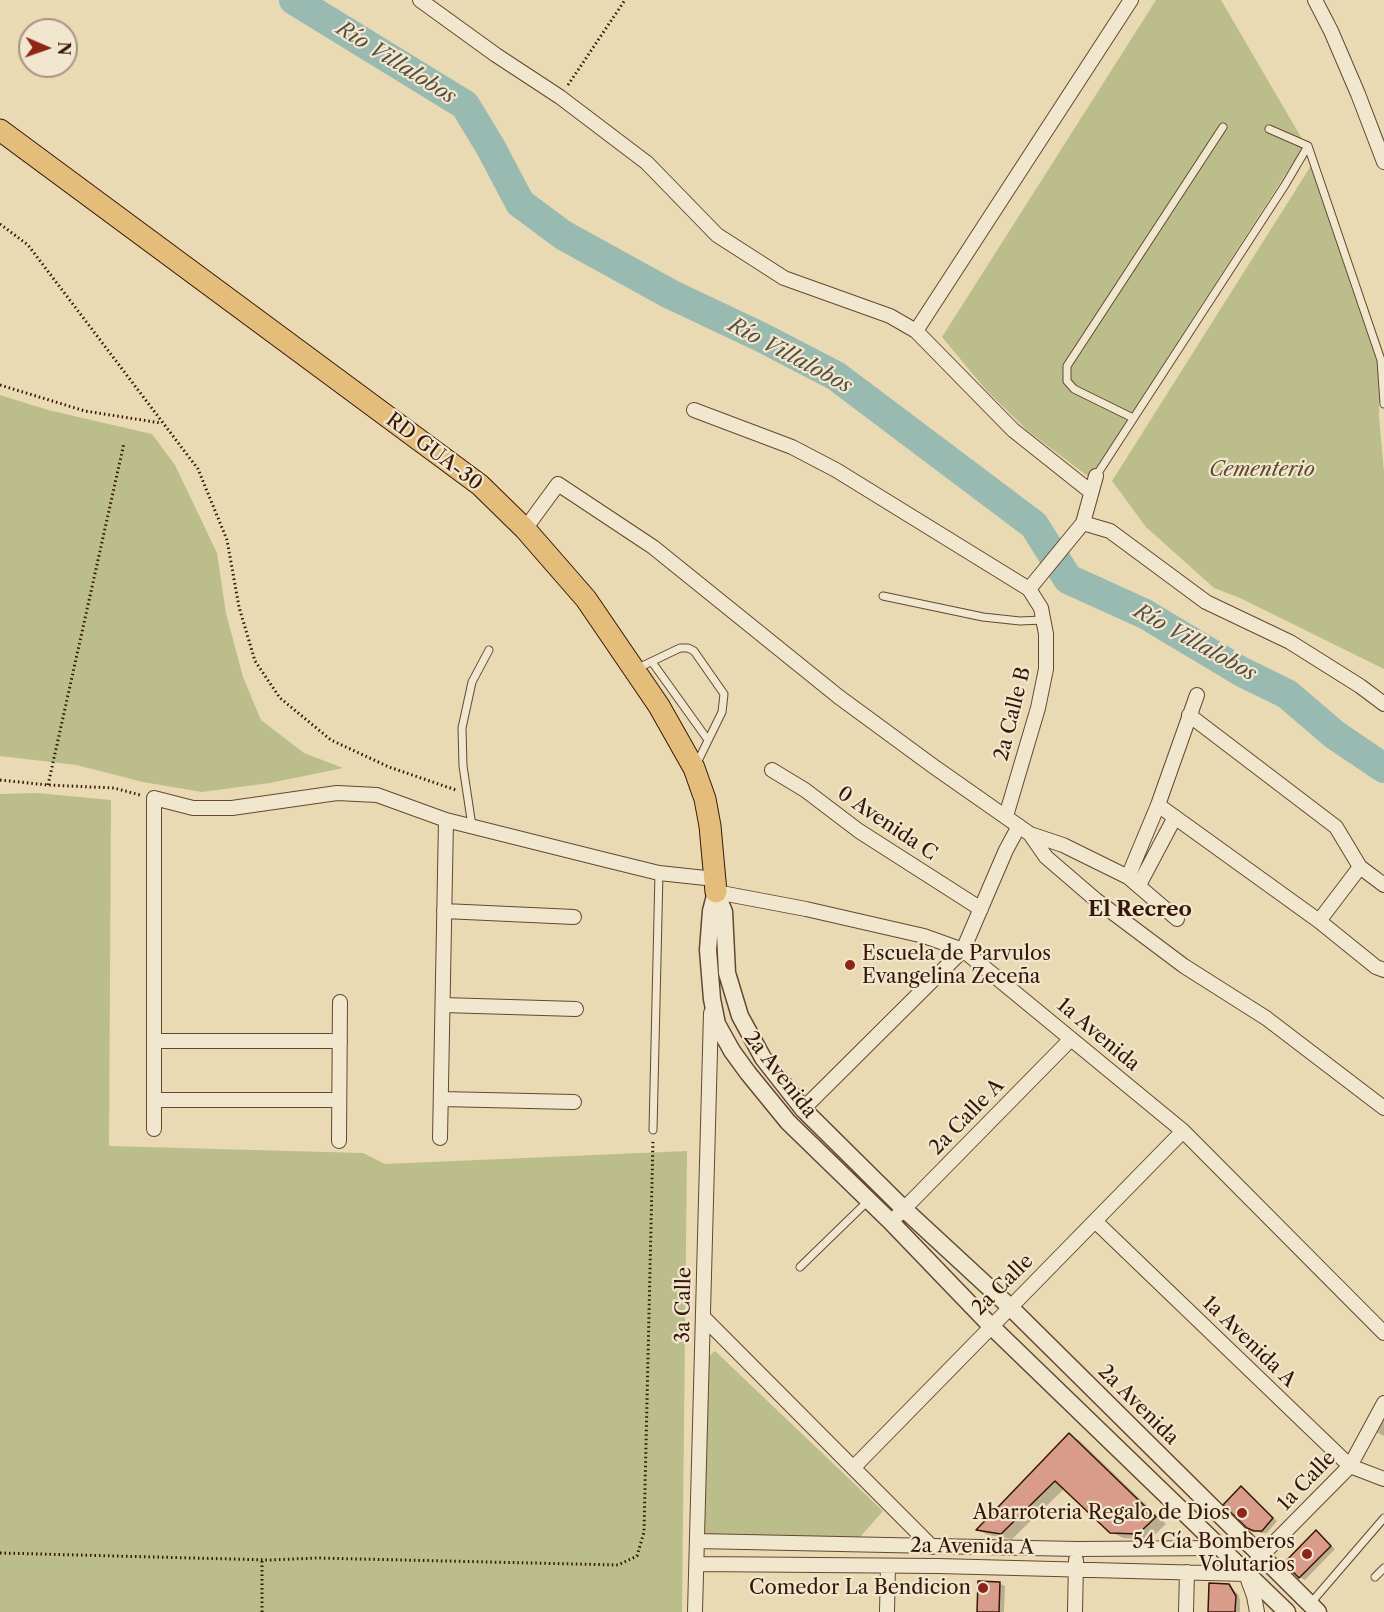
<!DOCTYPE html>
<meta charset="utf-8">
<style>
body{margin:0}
#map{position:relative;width:1384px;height:1612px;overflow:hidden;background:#eadab4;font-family:"Libre Caslon Text",serif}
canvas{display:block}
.north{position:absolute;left:18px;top:18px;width:60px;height:60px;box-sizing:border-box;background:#f1e7ce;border:2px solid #a7937e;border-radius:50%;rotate:92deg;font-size:16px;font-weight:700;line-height:24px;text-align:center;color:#371607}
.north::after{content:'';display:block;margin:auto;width:21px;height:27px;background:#8f2418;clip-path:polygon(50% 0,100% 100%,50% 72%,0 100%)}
</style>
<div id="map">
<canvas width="1384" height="1612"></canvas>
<div class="north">N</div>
</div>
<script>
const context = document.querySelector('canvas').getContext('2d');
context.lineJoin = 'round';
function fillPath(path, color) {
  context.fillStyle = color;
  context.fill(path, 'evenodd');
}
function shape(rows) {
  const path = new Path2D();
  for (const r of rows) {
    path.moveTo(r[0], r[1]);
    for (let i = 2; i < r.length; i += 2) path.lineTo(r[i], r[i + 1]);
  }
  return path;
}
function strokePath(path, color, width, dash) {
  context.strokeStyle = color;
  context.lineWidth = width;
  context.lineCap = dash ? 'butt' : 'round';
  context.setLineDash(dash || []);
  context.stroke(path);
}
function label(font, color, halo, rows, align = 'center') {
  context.font = font + ' "Libre Caslon Text",serif';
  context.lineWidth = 4.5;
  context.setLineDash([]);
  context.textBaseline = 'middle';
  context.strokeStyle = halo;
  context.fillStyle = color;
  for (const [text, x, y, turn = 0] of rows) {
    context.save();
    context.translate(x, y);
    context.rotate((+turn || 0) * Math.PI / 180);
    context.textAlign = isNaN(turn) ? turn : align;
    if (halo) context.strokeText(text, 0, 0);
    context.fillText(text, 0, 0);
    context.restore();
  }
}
fillPath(shape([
 [1156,0,1221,0,1305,144,1090,478,1028,431,986,390,942,337],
 [1312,164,1379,361,1379,416,1384,472,1384,669,1240,598,1214,588,1146,527,1112,481],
 [0,395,48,410,152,434,175,465,217,553,226,613,243,677,261,720,304,753,343,768,270,783,202,792,143,782,76,765,0,756],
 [37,793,111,800,109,1146,363,1153,385,1164,687,1151,682,1612,0,1612,0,794],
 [715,1351,883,1511,854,1544,705,1538,704,1360]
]), '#bbbe8a');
fillPath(shape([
 [1384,1413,1384,1436,1374,1431],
 [1069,1435,1080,1441,1166,1524,1149,1540,1123,1538,1111,1532,1065,1488,1012,1539,988,1535,978,1530],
 [1246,1491,1277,1521,1267,1533,1261,1533,1248,1526],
 [1316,1532,1335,1549,1305,1580,1300,1577],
 [1000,1584,1005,1586,1004,1612,979,1612],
 [1228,1586,1238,1594,1240,1600,1240,1612,1209,1612]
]), '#0003');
strokePath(shape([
 [294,0,465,105,491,148,520,203,563,235,670,294,761,337,836,376,1034,525,1068,579,1145,614,1242,672,1287,694,1335,735,1384,768]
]), '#98bab0', 30);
const building = shape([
 [1069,1433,1156,1517,1138,1534,1110,1533,1055,1481,1001,1534,976,1530,1069,1433],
 [1241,1486,1273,1518,1262,1531,1254,1531,1247,1528,1223,1505,1241,1486],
 [1316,1530,1331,1546,1299,1578,1284,1563,1316,1530],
 [978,1581,1000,1582,999,1612,977,1612,978,1581],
 [1209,1583,1229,1584,1236,1596,1235,1612,1208,1612,1209,1583]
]);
fillPath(building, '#d99b8a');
strokePath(building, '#371607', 1.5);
const service = shape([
 [1269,129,1308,146,1381,360,1384,404],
 [1133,418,1074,389,1067,381,1067,366,1223,127],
 [1096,476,1285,185,1308,146],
 [883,596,983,617,1020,621,1043,620],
 [652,662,708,740],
 [636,669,680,648,688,648,694,651,724,694,722,712,697,763],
 [472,826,463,766,462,728,472,682,489,650],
 [653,1130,659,873],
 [800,1267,869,1200],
 [1375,1577,1384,1568],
 [1310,1604,1384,1518]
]);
const minor = shape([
 [420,0,496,55,560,97,647,163,717,235,784,278,890,316,916,331,1013,430,1091,492],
 [1315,0,1331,31,1358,94,1384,162],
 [916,331,1131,0],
 [694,410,792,447,836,470,1029,589,1041,608,1046,634,1046,669,1038,708,1006,816],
 [1083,523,1110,531,1206,602,1290,642,1360,686,1384,704],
 [525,529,558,484,653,547,839,697,933,766,1030,834,1046,857,1096,900,1184,966,1266,1018,1384,1108],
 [1029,589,1083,523,1096,476],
 [1189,715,1336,827,1360,867,1384,885],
 [772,770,805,790,859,831,981,909],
 [1158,805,1319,921,1376,967,1384,970],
 [1030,834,1063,845,1128,877,1177,919],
 [1128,877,1158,805,1197,695],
 [1139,885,1175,817],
 [716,892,806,909,924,936,963,950,1183,1131,1384,1333],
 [444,911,574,917],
 [1319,921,1360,867],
 [443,1005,576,1009],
 [154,1041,340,1041],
 [441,1099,574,1102],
 [154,1100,339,1100],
 [803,1109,963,950,1006,850,1019,826],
 [154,1129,154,798,193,808,232,808,337,793,377,795,446,820,606,860,659,873,715,879],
 [440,1138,446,820],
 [339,1141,340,1002],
 [898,1215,1071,1039],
 [1095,1221,1350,1466,1384,1479],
 [703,1317,932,1547],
 [853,1468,1183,1131],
 [697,1541,1077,1549,1220,1548],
 [697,1564,938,1566,1246,1574],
 [1246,1574,1261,1556,1350,1466,1384,1403],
 [1246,1574,1254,1596,1257,1612],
 [695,1612,711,1013],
 [887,1612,888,1566],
 [1075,1612,1076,1560],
 [1186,1612,1187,1572]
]);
const tertiary = shape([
 [716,892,724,912,727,973,740,1016,763,1058,803,1109,904,1209,1009,1306,1318,1612],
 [716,892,711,911,708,950,712,999,717,1024,732,1051,748,1073,788,1122,890,1221,991,1326,1287,1612]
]);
const primary = shape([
 [0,130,480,485,525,529,586,599,659,706,694,768,705,799,710,826,716,892]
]);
strokePath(service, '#644732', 9);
strokePath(minor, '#644732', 16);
strokePath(tertiary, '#644732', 19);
strokePath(primary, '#371607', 23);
strokePath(shape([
 [568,85,625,0],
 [0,224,28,245,198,469,227,540,239,607,255,661,280,698,331,740,389,767,456,790],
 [0,385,85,411,161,423],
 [0,780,48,785,114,788,140,795],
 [48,785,124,443],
 [0,1553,270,1560,317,1558,618,1565,637,1556,644,1532,653,1139],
 [262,1612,262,1560]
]), '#371607', 3, [1.5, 3]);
strokePath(service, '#f1e7ce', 7);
strokePath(minor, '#f1e7ce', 14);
strokePath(tertiary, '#f1e7ce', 16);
strokePath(primary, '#e5bd7a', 21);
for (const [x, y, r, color] of [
 [850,965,6,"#8f2418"],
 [1242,1513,6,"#8f2418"],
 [1307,1554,6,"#8f2418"],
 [983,1588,6,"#8f2418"]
]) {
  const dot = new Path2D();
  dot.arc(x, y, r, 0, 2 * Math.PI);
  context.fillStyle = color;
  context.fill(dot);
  strokePath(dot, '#f1e7ce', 2);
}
label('20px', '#371607', '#f1e7ce', [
 ["RD GUA-30",434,452,37],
 ["2a Calle B",1013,714,-76],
 ["0 Avenida C",887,824,34],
 ["1a Avenida",1098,1035,40],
 ["2a Avenida",780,1075,52],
 ["2a Calle A",967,1117,-46],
 ["2a Calle",1003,1285,-45],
 ["3a Calle",684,1305,-89],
 ["1a Avenida A",1249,1342,44],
 ["2a Avenida",1138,1405,45],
 ["1a Calle",1307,1481,-46],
 ["2a Avenida A",972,1547,1]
]);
label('italic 20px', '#5f482e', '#f1e7ce', [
 ["Cementerio",1262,470]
]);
label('20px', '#371607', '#f1e7ce', [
 ["Escuela de Parvulos",862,954,"left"],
 ["Evangelina Zeceña",862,977,"left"],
 ["Abarroteria Regalo de Dios",1230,1513],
 ["54 Cía Bomberos",1295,1542],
 ["Volutarios",1295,1565],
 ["Comedor La Bendicion",971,1588]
], 'right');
label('italic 21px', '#594f42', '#f1e7ce', [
 ["Río Villalobos",396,63,32],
 ["Río Villalobos",790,356,28],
 ["Río Villalobos",1195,643,29]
]);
label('bold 21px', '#371607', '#f1e7ce', [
 ["El Recreo",1140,910]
]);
</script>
